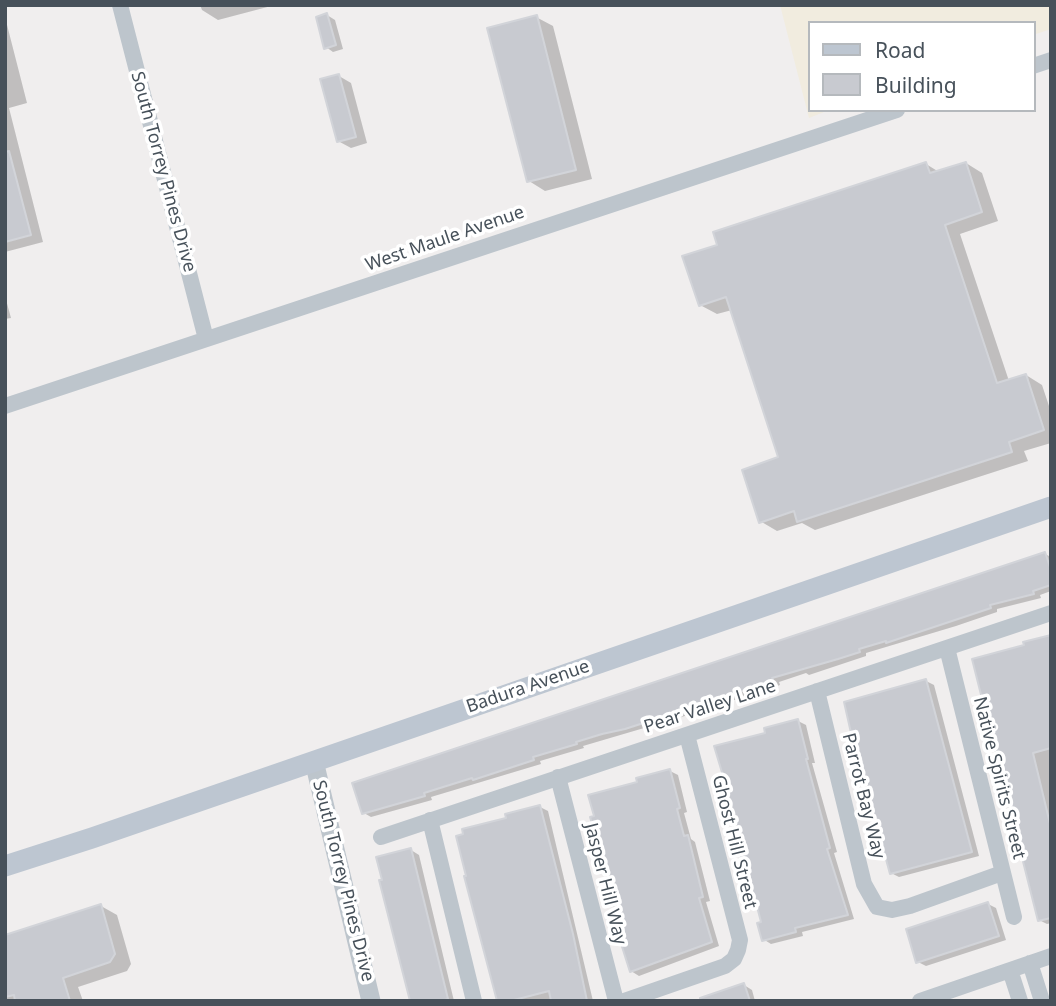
<!DOCTYPE html>
<style>
body{margin:0}
#map{position:relative;width:1056px;height:1006px;overflow:hidden;background:#f0eeee;font-family:"Noto Sans",sans-serif}
canvas{display:block}
.frame{position:absolute;inset:0;border:7px solid #47515a;pointer-events:none}
.legend{position:absolute;left:808px;top:21px;width:228px;height:91px;box-sizing:border-box;background:#fff;border:2px solid #b5b9bd;margin:0;padding:9px 12px;list-style:none;font-size:21px;color:#47515a}
.legend li{display:flex;align-items:center;gap:14px;height:35px}
.legend b{width:35px;border:2px solid #b5b9bd}
</style>
<div id="map">
<canvas width="1056" height="1006"></canvas>
<div class="frame"></div>
<ul class="legend">
<li><b style="height:9px;background:#bdc6d1"></b>Road</li>
<li><b style="height:19px;background:#c8cad0"></b>Building</li>
</ul>
</div>
<script>
const context = document.querySelector('canvas').getContext('2d');
context.lineJoin = 'round';
function fillPath(path, color) {
  context.fillStyle = color;
  context.fill(path, 'evenodd');
}
function shape(rows) {
  const path = new Path2D();
  for (const r of rows) {
    path.moveTo(r[0], r[1]);
    for (let i = 2; i < r.length; i += 2) path.lineTo(r[i], r[i + 1]);
  }
  return path;
}
function strokePath(path, color, width, dash) {
  context.strokeStyle = color;
  context.lineWidth = width;
  context.lineCap = dash ? 'butt' : 'round';
  context.setLineDash(dash || []);
  context.stroke(path);
}
function label(font, color, halo, rows, align = 'center') {
  context.font = font + ' "Noto Sans",sans-serif';
  context.lineWidth = 7;
  context.setLineDash([]);
  context.textBaseline = 'middle';
  context.strokeStyle = halo;
  context.fillStyle = color;
  for (const [text, x, y, turn = 0] of rows) {
    context.save();
    context.translate(x, y);
    context.rotate((+turn || 0) * Math.PI / 180);
    context.textAlign = isNaN(turn) ? turn : align;
    if (halo) context.strokeText(text, 0, 0);
    context.fillText(text, 0, 0);
    context.restore();
  }
}
fillPath(shape([
 [780,5,1051,5,1051,29,1033,35,1033,23,809,23,809,110,829,110,809,118]
]), '#f1ecdf');
fillPath(shape([
 [200,5,275,5,218,20,202,10],
 [327,15,335,20,343,49,333,52,326,47],
 [5,17,27,103,9,108,43,242,5,252],
 [536,17,553,26,592,179,545,191,529,181],
 [339,76,351,83,367,143,351,148,338,141],
 [966,163,982,173,998,221,960,234,1009,381,1026,375,1042,385,1051,412,1051,443,1024,451,1028,461,815,530,802,523,777,531,760,521,781,459,732,310,717,314,700,305,719,246,926,164,939,172],
 [5,296,11,318,5,319],
 [1045,554,1051,557,1051,591,1040,595,1041,598,997,609,997,612,956,626,866,653,866,656,809,675,806,673,779,682,780,685,695,713,583,746,584,748,540,761,541,764,431,797,432,800,371,817,364,813],
 [1051,636,1051,923,1047,924,1039,920,1026,646],
 [926,681,934,685,979,856,899,877,891,873,887,855,881,852,880,836,868,787,864,785],
 [798,721,806,725,815,763,812,763,837,852,834,853,854,919,802,932,803,936,771,944,763,939,763,923,756,897,752,895,738,830,735,828,767,734],
 [670,771,678,775,687,812,684,813,691,839,695,842,710,901,706,902,719,946,639,976,631,971,639,783],
 [540,807,548,811,593,1001,499,1001,508,819],
 [411,850,419,855,454,1001,412,1001,404,966,400,964,393,924],
 [988,904,996,908,1006,940,926,966,918,962],
 [101,906,117,915,131,964,127,971,78,987,83,1001,5,1001,5,937],
 [744,985,752,990,755,1001,698,1001]
]), '#0003');
const building = shape([
 [327,13,336,45,324,49,316,17,327,13],
 [537,15,576,170,527,182,487,28,537,15],
 [339,74,356,137,337,142,320,79,339,74],
 [9,151,31,235,5,242,5,152,9,151],
 [926,162,930,173,966,162,982,212,945,225,997,383,1026,374,1044,430,1009,442,1012,452,797,522,794,511,759,523,742,470,778,457,726,297,699,306,682,256,717,245,713,232,926,162],
 [1045,552,1051,570,1051,585,1033,591,1034,594,990,605,991,608,886,643,886,641,859,649,860,652,838,659,772,678,773,680,751,688,625,729,602,734,576,742,577,744,533,757,534,760,473,780,472,778,424,793,425,796,362,814,352,783,1045,552],
 [1051,635,1051,748,1033,753,1051,828,1051,918,1038,921,972,659,1024,645,1023,642,1051,635],
 [926,679,972,852,890,874,884,852,879,853,875,836,878,835,866,785,863,786,844,702,926,679],
 [798,719,808,759,806,759,830,848,827,849,848,915,795,928,796,932,762,941,757,923,761,922,754,895,751,896,744,873,736,828,733,829,729,812,724,789,727,789,714,746,765,733,764,728,798,719],
 [670,769,680,808,677,809,684,836,688,835,703,897,699,898,712,942,630,972,618,934,620,933,597,834,595,834,590,817,594,816,588,795,637,782,636,778,670,769],
 [540,805,573,934,587,1001,551,1001,549,991,510,1001,497,1001,464,876,466,876,456,836,463,834,462,829,506,818,505,814,540,805],
 [411,848,448,999,442,1001,410,1001,379,880,382,880,376,857,411,848],
 [988,902,999,936,916,963,906,929,988,902],
 [101,904,115,954,110,962,63,978,70,1001,15,1001,14,995,5,997,5,935,101,904],
 [744,983,750,1001,700,1001,700,998,744,983]
]);
fillPath(building, '#c8cad0');
strokePath(building, '#d2d4d9', 2);
strokePath(shape([
 [120,5,206,339],
 [1033,66,1051,60],
 [5,406,897,110],
 [947,648,1014,917],
 [817,691,864,884,877,907,892,910,910,906,1002,873],
 [558,777,616,1001],
 [430,820,474,1001],
 [381,837,1051,613],
 [1030,963,1042,1001],
 [1010,970,1020,1001],
 [624,1001,725,966,734,959,738,950,740,940,687,735],
 [920,1001,1051,956]
]), '#bdc5cc', 16);
strokePath(shape([
 [314,761,371,1001]
]), '#bdc5cc', 19);
strokePath(shape([
 [5,866,92,838,1051,507]
]), '#bdc6d1', 21);
label('18px', '#47515a', '#fff', [
 ["South Torrey Pines Drive",163,172,75],
 ["West Maule Avenue",445,239,-19],
 ["Badura Avenue",528,687,-19],
 ["Pear Valley Lane",710,707,-18],
 ["Native Spirits Street",999,778,76],
 ["Parrot Bay Way",863,796,76],
 ["Ghost Hill Street",734,842,76],
 ["South Torrey Pines Drive",343,881,76],
 ["Jasper Hill Way",605,884,76]
]);
</script>
